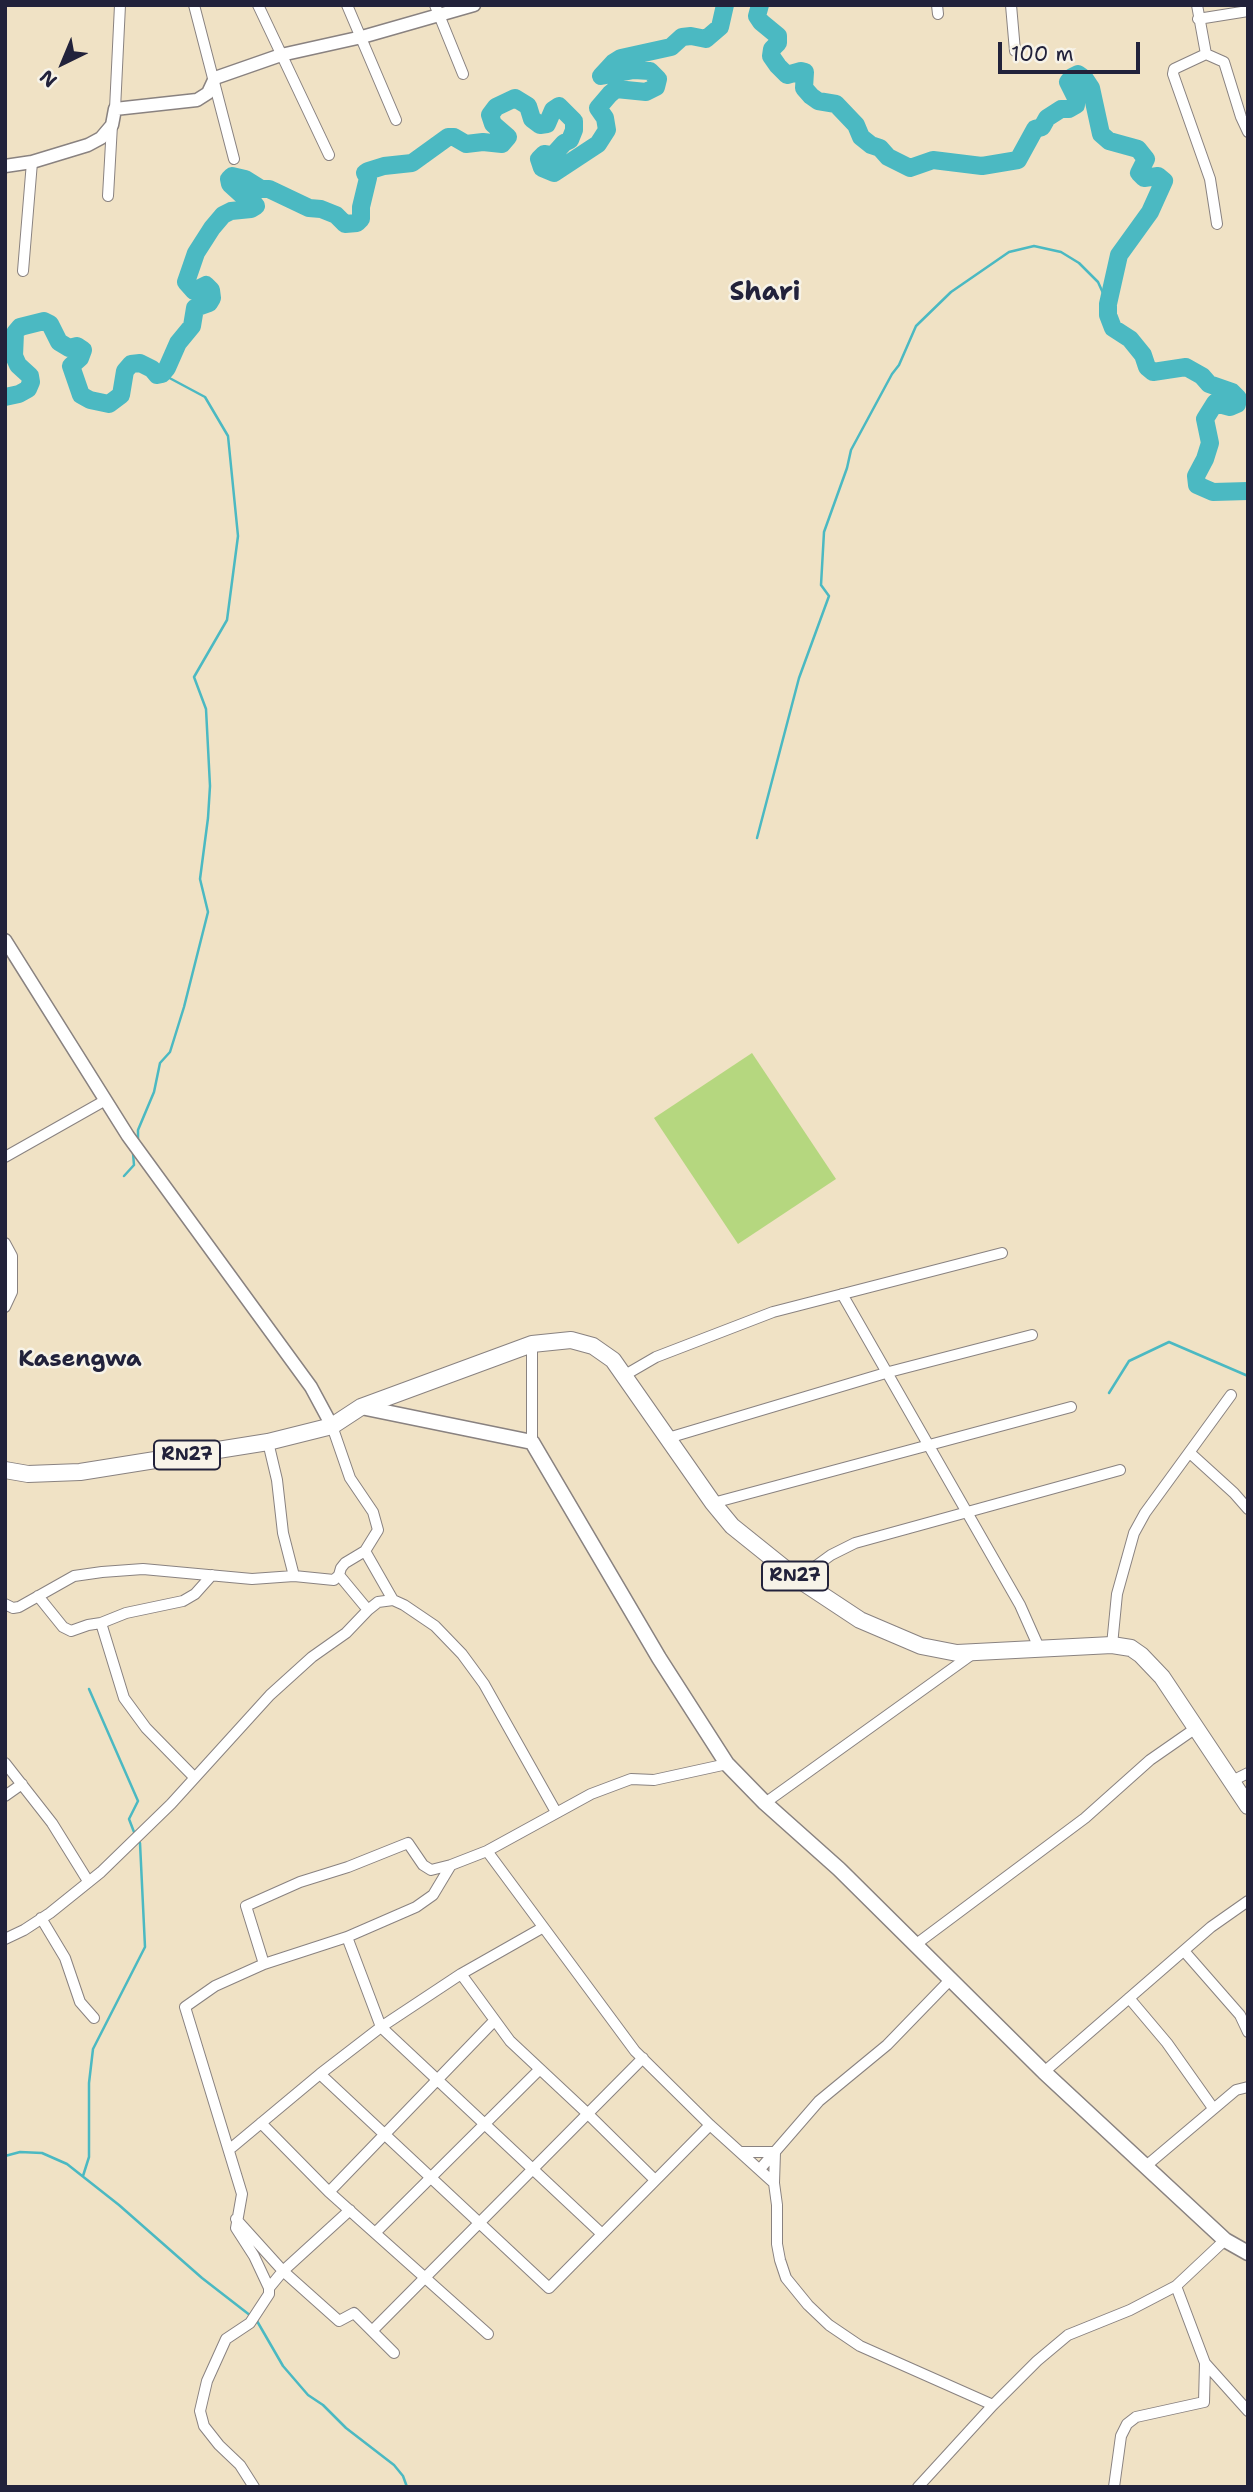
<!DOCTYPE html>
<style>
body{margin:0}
#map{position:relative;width:1253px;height:2492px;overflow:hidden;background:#f0e2c5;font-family:"Shantell Sans",sans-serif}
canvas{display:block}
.frame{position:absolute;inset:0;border:7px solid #22223b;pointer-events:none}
.north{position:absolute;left:28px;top:28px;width:70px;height:70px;-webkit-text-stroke:5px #f7f3e8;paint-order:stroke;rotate:223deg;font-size:19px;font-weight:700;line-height:28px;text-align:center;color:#22223b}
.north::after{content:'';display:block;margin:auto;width:24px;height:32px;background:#22223b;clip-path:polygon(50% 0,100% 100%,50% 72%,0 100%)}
.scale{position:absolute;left:998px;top:42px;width:142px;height:32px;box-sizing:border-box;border:4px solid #22223b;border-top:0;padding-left:9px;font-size:21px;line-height:24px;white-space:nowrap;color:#22223b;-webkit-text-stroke:5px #f7f3e8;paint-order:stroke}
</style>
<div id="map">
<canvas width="1253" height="2492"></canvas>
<div class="frame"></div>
<div class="north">N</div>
<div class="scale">100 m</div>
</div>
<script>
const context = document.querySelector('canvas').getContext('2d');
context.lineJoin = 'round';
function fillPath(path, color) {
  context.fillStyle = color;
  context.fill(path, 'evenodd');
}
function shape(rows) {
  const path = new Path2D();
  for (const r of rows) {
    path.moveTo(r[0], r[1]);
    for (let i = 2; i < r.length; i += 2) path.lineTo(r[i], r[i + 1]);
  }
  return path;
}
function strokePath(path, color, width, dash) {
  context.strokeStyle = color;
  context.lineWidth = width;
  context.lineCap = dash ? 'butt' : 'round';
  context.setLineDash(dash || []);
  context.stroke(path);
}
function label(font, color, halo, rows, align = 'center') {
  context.font = font + ' "Shantell Sans",sans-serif';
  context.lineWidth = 5;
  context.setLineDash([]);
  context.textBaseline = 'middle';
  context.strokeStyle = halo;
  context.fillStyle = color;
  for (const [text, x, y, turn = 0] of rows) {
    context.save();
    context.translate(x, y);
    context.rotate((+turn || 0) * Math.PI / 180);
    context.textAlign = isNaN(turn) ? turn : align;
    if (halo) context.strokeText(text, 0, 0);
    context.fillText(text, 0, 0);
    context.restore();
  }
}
fillPath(shape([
 [752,1053,836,1179,738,1244,654,1118]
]), '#b5d77f');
strokePath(shape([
 [757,838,799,678,829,596,821,585,824,532,847,468,851,450,892,374,899,365,916,326,951,292,1009,252,1034,246,1061,252,1079,263,1098,282,1108,304],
 [138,1142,138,1130,154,1092,160,1063,170,1052,184,1007,208,912,200,879,208,818,210,786,206,709,194,677,227,620,238,536,228,436,205,397,162,374],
 [124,1176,134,1165,133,1153],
 [1109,1393,1129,1361,1169,1342,1248,1376],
 [89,1689,138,1801,129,1819,134,1832],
 [5,2156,20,2152,42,2153,67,2164,119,2205,202,2278,251,2316],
 [83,2176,89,2157,89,2083,93,2049,145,1947,140,1843],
 [257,2321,283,2366,308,2395,323,2405,346,2428,394,2465,403,2476,407,2487]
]), '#4bb9c2', 2.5);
strokePath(shape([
 [760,5,757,16,761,22,778,36,778,43,772,49,771,56,778,66,787,75,801,71,805,72,804,88,811,96,818,101,836,104,856,125,861,137,871,145,880,148,888,157,910,168,933,160,982,166,1018,160,1035,129,1042,127,1047,118,1061,109,1069,109,1076,105,1076,98,1068,82,1072,77,1078,74,1085,79,1091,88,1101,134,1109,141,1138,149,1146,159,1139,173,1144,178,1158,176,1164,181,1150,212,1119,255,1108,304,1108,315,1113,328,1130,339,1143,355,1147,367,1153,372,1186,367,1202,376,1209,384,1232,392,1238,398,1237,404,1230,407,1215,403,1205,419,1210,443,1205,459,1196,476,1197,485,1213,492,1248,491],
 [5,397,19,394,28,389,31,382,30,376,18,365,14,356,15,333,20,327,44,321,50,324,59,342,69,348,77,346,83,350,80,358,71,366,81,395,90,400,109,404,121,395,125,371,131,364,140,363,152,369,157,375,162,374,167,368,178,343,192,326,195,308,209,303,212,298,211,290,206,285,194,291,186,282,196,253,212,228,223,215,231,211,251,209,256,206,248,195,241,194,230,184,229,179,232,176,245,179,261,189,269,189,309,208,321,209,336,215,345,224,357,223,361,219,361,207,368,178,365,173,368,171,384,166,412,163,448,137,454,137,466,144,483,142,502,144,508,137,493,124,490,115,496,107,515,98,528,106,532,119,540,125,547,124,553,110,559,106,574,121,574,130,570,140,564,143,555,153,550,155,544,154,539,159,542,168,554,173,598,144,607,130,605,118,598,108,610,94,616,89,646,92,656,87,658,79,650,71,634,70,601,76,613,63,621,58,671,47,682,37,691,36,706,39,720,27,725,5]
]), '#4bb9c2', 18);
const minor = shape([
 [194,5,234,159],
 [258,5,329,155],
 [347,5,396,120],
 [435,5,463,74],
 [937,5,938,14],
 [1011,5,1015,51],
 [1197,5,1206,54,1224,62,1241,117,1248,132],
 [1198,19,1248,11],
 [1206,54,1174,69,1173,74,1210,179,1217,224],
 [115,109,120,5],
 [108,196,112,125],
 [23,271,32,162],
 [5,1157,104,1101],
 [5,1243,12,1256,12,1292,5,1307],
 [842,1294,1020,1605,1040,1650],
 [625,1375,656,1357,773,1312,1002,1253],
 [668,1438,889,1372,1032,1335],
 [268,1442,277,1480,283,1533,294,1576],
 [532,1442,532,1344],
 [1190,1453,1234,1493,1248,1509],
 [713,1503,1071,1407],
 [365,1551,393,1600],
 [339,1575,368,1610],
 [798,1579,831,1555,855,1543,1120,1470],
 [38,1596,63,1627,71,1631,88,1625,101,1623,124,1698,146,1728,194,1777],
 [5,1604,13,1608,19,1607,74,1576,102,1572,143,1569,252,1579,294,1576,334,1580,339,1575,341,1568,345,1563,365,1551,378,1530,373,1512,350,1478,332,1426],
 [101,1623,126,1613,183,1601,195,1594,212,1575],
 [1112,1645,1117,1594,1134,1533,1145,1513,1231,1395],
 [5,1763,52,1823,88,1881],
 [1232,1781,1248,1773],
 [5,1796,22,1784],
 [765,1803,974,1653],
 [487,1851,635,2051,710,2125,774,2183,777,2205,777,2244,780,2260,786,2278,808,2305,829,2325,860,2346,993,2405],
 [41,1918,65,1958,80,2002,94,2018],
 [347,1937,381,2027,602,2234],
 [5,1939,24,1930,50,1913,101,1872,171,1804,270,1695,312,1657,346,1633,368,1610,378,1602,393,1600,404,1605,435,1626,462,1654,484,1684,556,1812],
 [915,1945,1085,1818,1150,1760,1196,1728],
 [1184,1951,1240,2015,1248,2032],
 [264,1964,246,1906,300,1882,348,1867,408,1843,423,1865,431,1870,451,1865],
 [461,1974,510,2041,588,2114,655,2180],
 [1129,1998,1167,2043,1213,2108],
 [1044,2072,1211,1927,1248,1901],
 [320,2074,549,2288,710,2125],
 [261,2123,329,2192,488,2334],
 [230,2149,320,2074,381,2027,461,1974,542,1928],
 [741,2152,775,2152,774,2183],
 [1146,2166,1236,2090,1248,2087],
 [760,2169,819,2101,887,2045,950,1980],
 [329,2192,494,2021],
 [236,2219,283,2271,339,2321,354,2313,394,2353],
 [375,2233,540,2069],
 [269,2288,283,2271,350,2210],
 [372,2331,643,2058],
 [1205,2363,1248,2411],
 [254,2487,240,2465,219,2445,204,2426,200,2411,207,2381,226,2339,250,2323,269,2294,269,2288,254,2256,236,2228,242,2194,185,2007,215,1986,264,1964,347,1937,416,1907,433,1895,451,1865,487,1851,591,1794,631,1779,654,1780,727,1764],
 [918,2487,993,2405,1037,2361,1068,2335,1130,2310,1176,2286,1225,2240],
 [1114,2487,1121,2436,1127,2424,1136,2417,1204,2402,1205,2363,1176,2286]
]);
const tertiary = shape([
 [5,166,32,162,88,145,101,138,112,125,115,109,197,100,208,93,215,78,281,55,362,37,474,5],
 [5,940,128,1136,311,1387,332,1426]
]);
const secondary = shape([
 [361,1407,532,1442,659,1658,727,1764,765,1803,839,1869,1044,2072,1225,2240,1248,2253]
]);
const primary = shape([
 [5,1470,28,1474,80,1472,268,1442,332,1426,361,1407,532,1344,571,1340,593,1346,613,1360,713,1503,732,1526,798,1579,860,1620,921,1646,957,1653,1112,1645,1131,1648,1141,1655,1162,1677,1248,1806]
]);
strokePath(minor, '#898280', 12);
strokePath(tertiary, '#898280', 15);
strokePath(secondary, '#898280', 17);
strokePath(primary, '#898280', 18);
strokePath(minor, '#fff', 10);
strokePath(tertiary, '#fff', 12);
strokePath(secondary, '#fff', 14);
strokePath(primary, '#fff', 16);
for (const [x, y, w] of [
 [187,1455,66],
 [795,1576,66]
]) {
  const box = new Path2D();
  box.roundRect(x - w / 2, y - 14.5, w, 29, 5);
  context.fillStyle = '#f7f3e8';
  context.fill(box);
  strokePath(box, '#22223b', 2);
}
label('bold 18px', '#22223b', null, [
 ["RN27",187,1455],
 ["RN27",795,1576]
]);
label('bold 23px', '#22223b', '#f7f3e8', [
 ["Kasengwa",80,1360]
]);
label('bold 26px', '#22223b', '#f7f3e8', [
 ["Shari",765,293]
]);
</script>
